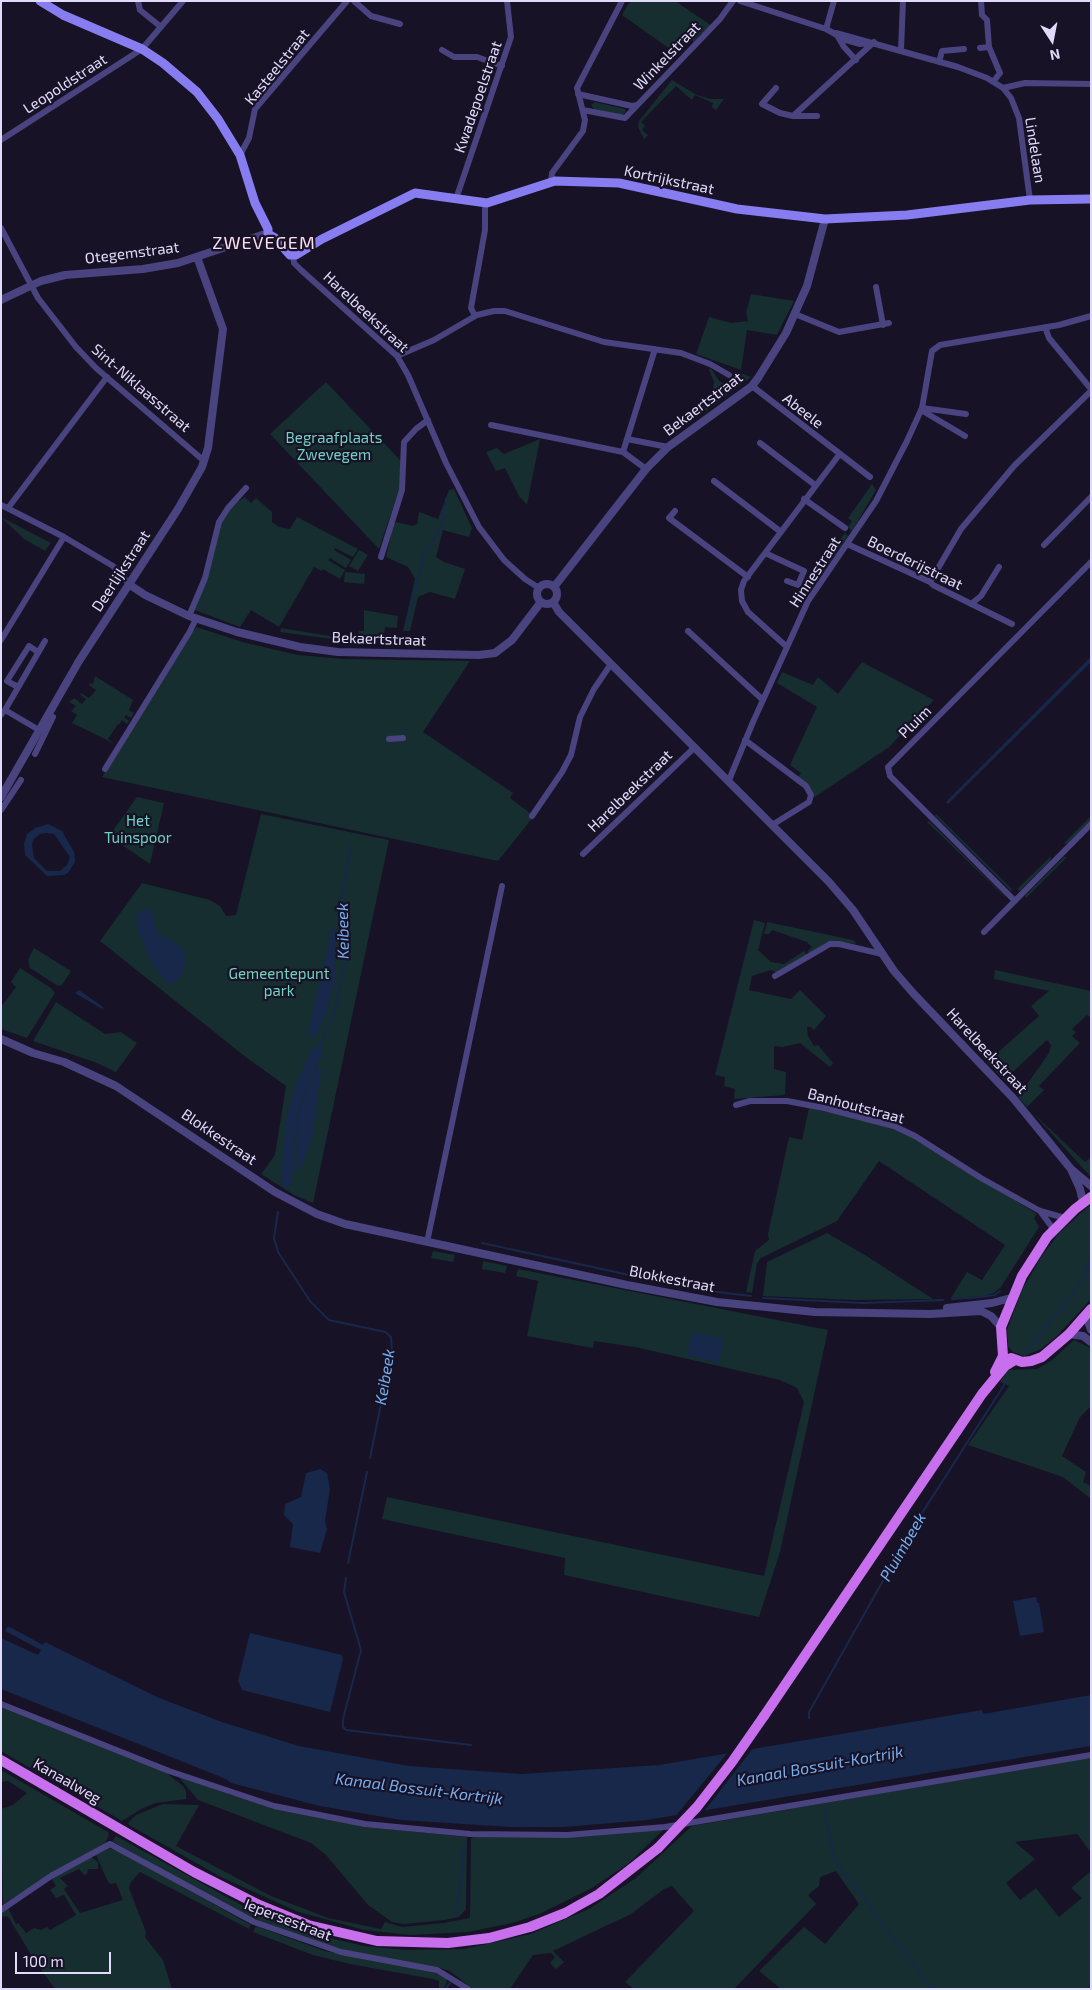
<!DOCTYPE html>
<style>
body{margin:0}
#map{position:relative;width:1092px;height:1990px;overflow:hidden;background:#171226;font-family:"Exo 2",sans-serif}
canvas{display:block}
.frame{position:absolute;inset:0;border:2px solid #e1dbfb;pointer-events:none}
.north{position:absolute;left:1027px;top:15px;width:50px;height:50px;-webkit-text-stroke:4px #171226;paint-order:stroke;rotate:169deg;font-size:14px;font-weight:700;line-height:20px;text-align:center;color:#e1dbfb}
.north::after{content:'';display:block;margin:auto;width:18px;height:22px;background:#e1dbfb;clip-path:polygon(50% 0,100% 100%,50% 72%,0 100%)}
.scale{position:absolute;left:15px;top:1952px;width:96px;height:22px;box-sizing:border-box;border:2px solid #e1dbfb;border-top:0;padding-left:6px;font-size:15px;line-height:18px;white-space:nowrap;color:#e1dbfb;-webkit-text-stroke:4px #171226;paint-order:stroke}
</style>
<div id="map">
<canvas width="1092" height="1990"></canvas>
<div class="frame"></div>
<div class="north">N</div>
<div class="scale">100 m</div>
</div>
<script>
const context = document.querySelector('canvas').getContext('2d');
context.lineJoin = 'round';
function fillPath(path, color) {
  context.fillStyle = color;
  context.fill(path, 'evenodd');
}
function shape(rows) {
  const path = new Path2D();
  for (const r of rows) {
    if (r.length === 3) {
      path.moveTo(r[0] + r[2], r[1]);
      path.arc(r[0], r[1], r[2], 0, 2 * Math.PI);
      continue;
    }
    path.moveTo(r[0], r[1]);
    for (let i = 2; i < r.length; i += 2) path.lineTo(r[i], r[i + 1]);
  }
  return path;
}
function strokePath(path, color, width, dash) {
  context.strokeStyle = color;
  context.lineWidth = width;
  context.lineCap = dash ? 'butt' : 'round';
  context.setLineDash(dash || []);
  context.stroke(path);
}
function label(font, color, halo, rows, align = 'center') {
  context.font = font + ' "Exo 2",sans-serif';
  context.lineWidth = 4.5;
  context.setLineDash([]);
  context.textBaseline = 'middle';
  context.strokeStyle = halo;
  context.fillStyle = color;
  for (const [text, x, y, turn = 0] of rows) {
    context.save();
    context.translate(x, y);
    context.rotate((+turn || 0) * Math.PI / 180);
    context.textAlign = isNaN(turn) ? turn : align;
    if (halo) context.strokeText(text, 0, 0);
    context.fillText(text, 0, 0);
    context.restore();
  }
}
fillPath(shape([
 [630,1,675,1,712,26,705,35,701,33,694,42,691,39,677,54,622,15],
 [672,80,695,94,710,99,724,99,716,110,712,107,713,103,695,95,692,100,676,86,641,122,645,126,642,130,648,135,635,150,644,139,638,127,639,121],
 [595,102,625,109,626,112,622,115,594,109,591,105],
 [751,294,794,301,777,335,747,330,741,370,696,354,709,317,731,323,748,321,746,313],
 [711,368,719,381,726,384,739,377,741,373,751,377,706,411,702,406,711,398,714,382,709,370],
 [326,382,400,460,400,487,379,549,270,434],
 [540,439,527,505,519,496,505,468,496,471,486,452,497,448,504,454],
 [872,484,876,490,852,531,848,527,852,521,848,518],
 [454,489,472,528,469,537,443,530,436,557,444,562,465,569,455,599,430,592,418,597,410,631,403,631,415,579,408,567,386,557,393,525,396,522,413,526,417,524,419,512,438,519,449,490],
 [245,497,251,503,256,498,272,512,272,522,279,527,290,529,297,517,358,549,353,557,335,548,334,550,351,560,346,568,330,558,328,560,345,570,340,579,323,569,322,571,314,567,279,627,251,610,240,627,192,609,205,578,215,533,228,508],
 [1,517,51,543,45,551,24,539],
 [845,533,848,536,821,575,815,572],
 [359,550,368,555,358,571,349,566],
 [345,572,365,574,364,584,344,582],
 [364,610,398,616,397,628,385,627,383,641,342,640,346,636,358,637,359,631,364,631],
 [196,627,246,643,298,655,344,659,470,661,423,732,513,793,510,798,534,816,498,861,102,777],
 [281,628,330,636,332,639,280,632],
 [862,662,934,700,889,747,815,797,797,778,801,773,790,765,817,707,777,683,782,672,813,685,818,677,838,694],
 [95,676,133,700,129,710,134,713,131,718,126,715,124,717,129,721,127,724,122,720,119,725,118,724,108,739,115,744,72,723,77,715,71,711,76,706,69,702,74,698,82,704,86,699,80,695,81,693,89,698,96,690,89,685,90,683,93,684],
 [137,797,164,803,150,864,109,836],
 [261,814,389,840,313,1203,294,1195,261,1174,275,1155,286,1086,247,1058,100,941,142,883,210,900,220,906,226,916,236,915],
 [936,814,1012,889,1011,891,935,816],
 [1091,816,1091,820,1068,843,1063,844],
 [929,821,1005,896,1005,897,927,822],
 [1051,856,1050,861,1020,891,1017,889],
 [1064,857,1067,857,1026,898,1025,896],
 [754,920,765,923,758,950,771,962,784,964,804,951,807,955,777,973,771,970,752,976,749,990,791,999,800,990,826,1016,814,1030,811,1027,807,1027,808,1036,814,1046,818,1045,833,1063,830,1067,800,1043,783,1047,774,1046,774,1069,786,1072,785,1095,734,1099,735,1089,724,1086,725,1077,715,1075],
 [767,922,853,940,857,944,834,941,826,943,809,954,807,952,812,947,807,942,772,930,769,934,764,934],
 [34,948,71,971,62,985,58,986,30,968,28,960],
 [20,968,51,988,55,993,27,1038,1,1029,1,1007,16,987,11,982],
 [995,970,1091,991,1091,1018,1087,1015,1072,1029,1076,1032,1072,1036,1080,1043,1039,1086,1044,1090,1027,1107,1018,1097,1049,1053,1051,1045,1047,1040,1004,1080,987,1062,1039,1016,1031,1006,1049,991,994,979],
 [56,1002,105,1034,121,1032,137,1043,116,1072,97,1063,33,1041],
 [809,1108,877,1123,897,1130,915,1139,1037,1214,1034,1218,1039,1227,1001,1287,994,1293,983,1296,951,1298,967,1272,982,1280,1005,1245,879,1161,837,1221,761,1258,757,1263,752,1293,746,1292,755,1251,769,1240,768,1234,789,1137,802,1140],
 [1033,1113,1085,1162,1091,1157,1091,1177],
 [1091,1204,1091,1299,1058,1335,1041,1349,1024,1356,1013,1352,1008,1346,1007,1330,1022,1290,1043,1254,1060,1232],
 [827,1233,865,1255,933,1299,855,1300,763,1296,767,1262],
 [433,1251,455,1255,453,1262,431,1258],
 [483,1261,507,1266,505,1273,482,1269],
 [518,1269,828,1330,780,1552,759,1617,564,1575,565,1558,382,1519,387,1497,764,1576,804,1402,797,1388,780,1380,635,1347,594,1341,593,1348,527,1336,538,1281,516,1276],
 [1074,1340,1091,1348,1091,1406,1080,1417,1062,1456,1086,1472,1083,1482,1091,1486,1091,1499,1063,1477,968,1445,1009,1386,1000,1382,1008,1370,1037,1369,1052,1360],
 [1,1706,164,1771,183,1786,186,1791,186,1799,156,1803,143,1808,122,1821,1,1751],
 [1091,1757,1091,1853,1077,1834,1015,1842,1035,1859,1006,1883,1020,1900,1036,1888,1059,1917,1082,1898,1071,1888,1091,1871,1091,1989,781,1989,759,1971,804,1927,825,1944,859,1904,836,1871,820,1877,819,1886,808,1895,816,1904,734,1989,634,1989,625,1982,694,1911,672,1886,664,1889,631,1914,553,1951,564,1962,556,1969,550,1963,555,1957,551,1953,533,1955,510,1989,473,1989,450,1971,437,1967,335,1949,259,1921,230,1908,112,1841,116,1836,245,1907,317,1935,364,1946,405,1950,464,1949,531,1934,589,1909,636,1878,692,1826],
 [1,1770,108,1832,109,1835,105,1843,3,1904,1,1809,13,1805,27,1793,8,1781,1,1782],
 [177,1775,231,1795,389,1829,467,1837,466,1909,459,1917,445,1920,404,1924,392,1922,368,1905,326,1855,311,1843,198,1800],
 [163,1804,199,1805,176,1846,271,1896,328,1918,381,1929,385,1922,402,1927,443,1923,470,1918,471,1839,473,1837,664,1829,629,1863,592,1888,539,1914,512,1923,468,1932,410,1935,364,1930,296,1911,221,1877,129,1825,128,1823,136,1815],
 [109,1848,122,1853,251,1925,249,1929,140,1872,131,1882,129,1888,146,1932,145,1937,163,1960,172,1989,55,1989,33,1958,9,1918,7,1916,1,1917,1,1912,8,1908,16,1924,18,1923,26,1933,34,1928,41,1930,47,1927,50,1930,76,1915,64,1895,56,1898,50,1890,56,1886,51,1878,91,1857,98,1862,98,1869,88,1869,87,1874,84,1875,79,1869,60,1878,68,1886,64,1889,80,1913,123,1900,116,1883,110,1884,107,1880,96,1855],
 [256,1926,325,1951,423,1969,441,1975,446,1978,447,1982,443,1989,439,1989,439,1981,433,1979,350,1964,313,1955,253,1932]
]), '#162e2f');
fillPath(shape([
 [1091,657,1091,662,948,804,946,802],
 [48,824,62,831,74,852,75,862,68,873,64,875,47,876,25,855,24,843,27,834,35,828],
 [46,833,54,834,70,857,67,865,60,871,47,871,34,858,32,845,33,840,40,834],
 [146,908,151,910,157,932,178,945,186,954,183,974,173,984,167,982,152,963,139,933,136,922,138,914],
 [332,928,336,931,335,978,328,1007,317,1034,312,1037,308,1033],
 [79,990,103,1007,102,1009,75,993],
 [317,1066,321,1070,313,1132,307,1154,299,1171,296,1170,298,1120,303,1099],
 [692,1332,724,1339,719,1363,687,1355],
 [320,1469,327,1473,330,1489,325,1521,327,1529,320,1553,290,1547,293,1524,284,1515,285,1504,301,1497,306,1473],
 [1036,1597,1037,1603,1039,1603,1044,1632,1020,1636,1013,1601],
 [8,1626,43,1645,45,1642,157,1697,222,1722,299,1746,409,1766,521,1774,659,1765,982,1710,983,1714,1091,1695,1091,1746,647,1820,564,1827,510,1827,401,1820,320,1806,231,1783,226,1779,1,1689,1,1638,38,1655,41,1650,5,1631],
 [250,1633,342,1655,343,1659,330,1712,242,1690,238,1681]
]), '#17284a');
fillPath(shape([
 [754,1747,702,1814,674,1818,729,1751]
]), '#171226');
strokePath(shape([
 [406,628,423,557,442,527,446,499],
 [320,1045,334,1014,345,961,341,902,351,845],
 [278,1212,274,1238,278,1252,310,1301,329,1320,385,1332,391,1337,392,1350,370,1458],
 [482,1243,634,1276],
 [656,1280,681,1285],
 [710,1291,751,1296],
 [763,1298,863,1303,943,1300],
 [952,1299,980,1297,995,1295,1000,1291],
 [1026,1351,1065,1304,1083,1278,1091,1258],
 [348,1563,367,1472],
 [346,1578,344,1592,361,1650,343,1719,343,1727,346,1730,471,1745],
 [809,1718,809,1712,915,1524,1006,1382],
 [824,1809,835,1861,932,1989],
 [457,1915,464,1843],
 [445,1989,450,1983]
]), '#17284a', 2);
strokePath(shape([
 [286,1182,292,1117,302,1084,317,1052]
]), '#17284a', 11);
strokePath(shape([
 [138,1,140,10,161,27],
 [354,1,371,16,400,24],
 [740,1,826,29,846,40,860,44,870,43],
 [981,1,982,15,987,20,989,47,1000,73,993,82],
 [826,29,834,1],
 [836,33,958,67,987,78,1003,88,1011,98,1019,118,1030,200],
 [837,35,844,47,856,60],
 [980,48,989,47],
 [442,50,454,57,477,57,502,66],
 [901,50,903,1],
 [939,62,942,51,964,49],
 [776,88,762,104,780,113,793,116,874,42],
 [1003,88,1025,83,1091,84],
 [578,94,632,106,637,105],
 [583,110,625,118,720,19,733,1],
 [793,116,817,116],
 [1,140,142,49,183,1],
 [240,155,249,138,255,109,347,1],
 [551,181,552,173,583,131,585,120,577,88,622,1],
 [456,199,511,37,507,1],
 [1,228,38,298,76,347,96,368,203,460],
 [293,255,294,263,301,270,397,356,408,375,446,463,479,527,504,560,525,579,539,588],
 [876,287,883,325],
 [795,314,839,332,889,323],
 [475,316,471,308,485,230,485,203],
 [1045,327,1049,338,1091,389],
 [397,356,434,340,477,315,494,311,505,311,604,342,681,353,710,364,729,375],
 [752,386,870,477],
 [922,408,966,414],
 [921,410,965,436],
 [491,425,623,452,646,469],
 [627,439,668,447],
 [760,443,815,485],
 [623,452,655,349],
 [714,481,781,532],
 [804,499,845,528],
 [1,505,64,537,113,566,130,585],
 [8,508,107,377],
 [675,511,669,518,748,577],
 [847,544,930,582,933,585,1012,624],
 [1044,545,1091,497],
 [765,553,804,571,798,585,787,581],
 [381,557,402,490,404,442,416,429,428,420],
 [930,582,961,529,1014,466,1091,391],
 [971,604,981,596,999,567],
 [189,616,205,578,219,522,228,508,246,488],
 [688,631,763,700],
 [1,640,64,537],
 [787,647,748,612,742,601,741,590,744,581,839,455],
 [18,687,7,681,29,646,38,652],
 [5,710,45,641],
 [1,715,5,710,39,730],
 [389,739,403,738],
 [745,740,806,786,811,795,809,802,772,825],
 [35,754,53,717,48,715],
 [105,769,189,633,196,619],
 [729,780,753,722,808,601,876,501,907,441,922,408,932,351,940,345,1059,325,1091,316],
 [1,810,21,780],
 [532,816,562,772,571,755,580,717,594,689,611,664],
 [583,854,695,747],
 [1015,901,890,776,888,767,1091,562],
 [984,932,1091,824],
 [775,976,830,944,839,944,882,954],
 [736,1105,750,1101,787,1101,824,1108,894,1126,915,1136,981,1178,1040,1211,1065,1218],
 [1040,1211,1054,1230],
 [427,1242,502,886],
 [1,1704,169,1771,274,1806,365,1824,470,1834,567,1835,665,1827,1091,1755],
 [1,1910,51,1876,110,1844,254,1922,341,1952,437,1970,468,1989]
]), '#49437f', 6);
strokePath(shape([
 [1,300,41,281,65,275,143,269,178,263,262,235,268,234],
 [547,594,10],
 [130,585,145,595,189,616,237,632,300,647,338,652,479,655,495,653,512,640,541,602],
 [554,587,646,469,668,447,752,386,758,378,786,333,807,286,825,219],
 [553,602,559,612,829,882,853,910,894,971,913,993,1013,1098,1071,1169,1091,1186],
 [1,797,79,661,178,509,202,467,208,448,223,329,197,257],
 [1,1039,33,1053,64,1062,116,1086,275,1192,317,1214,345,1224,627,1285,717,1302,815,1312,930,1314,981,1311,991,1316,1001,1327],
 [1071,1169,1080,1189,1083,1202],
 [947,1308,992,1303,1011,1298],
 [1086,1316,1091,1330],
 [1069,1334,1083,1336,1091,1342]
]), '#49437f', 8);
strokePath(shape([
 [40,1,63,15,142,49,163,63,197,92,218,119,240,155,255,203,268,229,268,234,275,238,290,255,296,255,322,239,415,193,487,203,555,181,619,183,737,209,825,219,907,215,1030,200,1091,199]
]), '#887df0', 9);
strokePath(shape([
 [1011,1358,1022,1362,1031,1361,1042,1357,1069,1334,1091,1309],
 [995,1372,1003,1356,1001,1327,1022,1276,1047,1237,1075,1209,1091,1197],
 [764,1716,982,1394,1005,1366,1015,1360],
 [1,1760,194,1872,259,1905,308,1925,377,1941,448,1943,489,1938,530,1927,565,1913,599,1894,658,1848]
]), '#c86fee', 10);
strokePath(shape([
 [658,1848,697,1807,732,1762,764,1716]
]), '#c86fee', 10);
label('15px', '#e1dbfb', '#171226', [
 ["Winkelstraat",667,56,-46],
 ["Kasteelstraat",277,67,-51],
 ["Leopoldstraat",65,84,-33],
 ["Kwadepoelstraat",478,97,-71],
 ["Lindelaan",1035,150,81],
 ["Kortrijkstraat",669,180,12],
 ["Otegemstraat",132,253,-7],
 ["Harelbeekstraat",366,312,43],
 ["Sint-Niklaasstraat",141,388,41],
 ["Bekaertstraat",703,404,-37],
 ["Abeele",803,411,38],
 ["Boerderijstraat",915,563,26],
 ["Deerlijkstraat",121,571,-57],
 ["Hinnestraat",815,572,-57],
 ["Bekaertstraat",379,639,2],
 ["Pluim",915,722,-45],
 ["Harelbeekstraat",630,791,-44],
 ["Harelbeekstraat",987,1051,47],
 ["Banhoutstraat",856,1106,15],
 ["Blokkestraat",219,1137,34],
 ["Blokkestraat",672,1279,11],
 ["Kanaalweg",67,1781,30],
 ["Iepersestraat",288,1920,21]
]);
label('15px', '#6fd3c1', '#171226', [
 ["Begraafplaats",334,438],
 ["Zwevegem",334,455],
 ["Het",138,821],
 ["Tuinspoor",138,838],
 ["Gemeentepunt",279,974],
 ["park",279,991]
]);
label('italic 16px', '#75aeef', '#171226', [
 ["Keibeek",343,931,-91],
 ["Keibeek",385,1377,-81],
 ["Pluimbeek",903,1547,-60],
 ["Kanaal Bossuit-Kortrijk",820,1766,-10],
 ["Kanaal Bossuit-Kortrijk",419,1789,7]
]);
context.letterSpacing = '1px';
label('18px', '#fbddee', '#171226', [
 ["ZWEVEGEM",264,243]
]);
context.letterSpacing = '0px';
</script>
